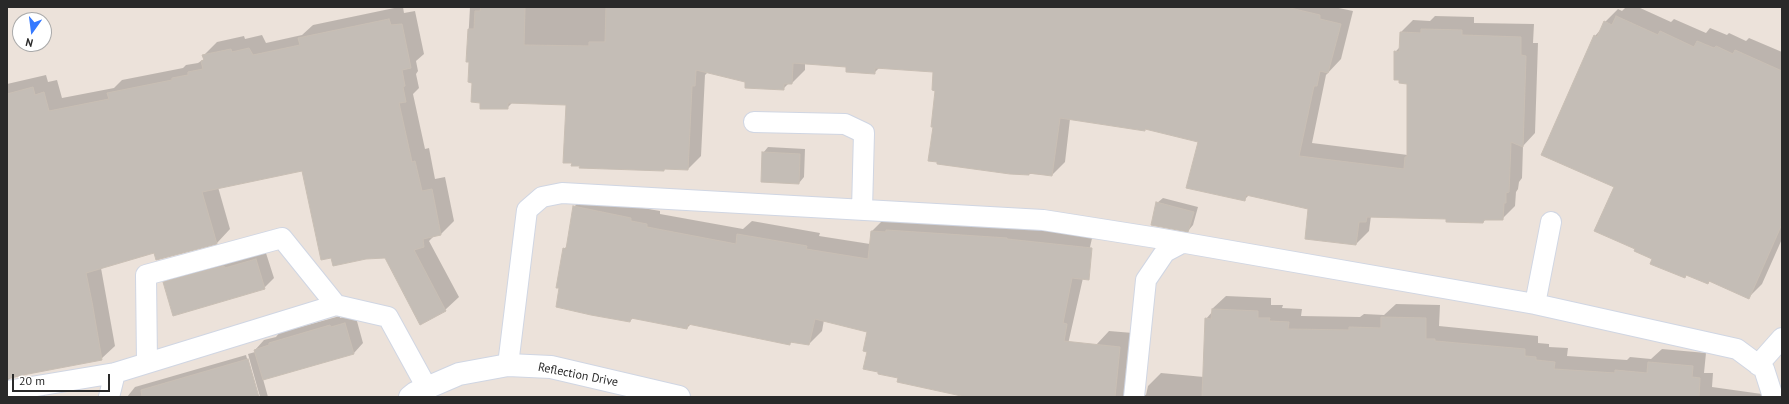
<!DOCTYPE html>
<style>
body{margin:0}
#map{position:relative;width:1789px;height:404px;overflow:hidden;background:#ece2da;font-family:"PT Sans",sans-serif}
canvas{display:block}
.frame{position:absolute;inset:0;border:8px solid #292929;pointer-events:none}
.north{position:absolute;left:12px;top:12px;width:40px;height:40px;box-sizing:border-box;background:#fff;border:1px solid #a9a9a9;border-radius:50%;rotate:194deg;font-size:11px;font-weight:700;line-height:16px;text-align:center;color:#292929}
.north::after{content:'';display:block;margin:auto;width:14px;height:18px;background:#3579ff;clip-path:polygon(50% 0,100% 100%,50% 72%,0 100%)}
.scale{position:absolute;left:12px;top:374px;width:98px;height:18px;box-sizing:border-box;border:2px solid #292929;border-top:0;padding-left:5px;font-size:12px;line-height:14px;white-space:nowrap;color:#292929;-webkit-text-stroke:3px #fff;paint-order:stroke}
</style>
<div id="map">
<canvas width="1789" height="404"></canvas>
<div class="frame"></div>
<div class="north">N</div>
<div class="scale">20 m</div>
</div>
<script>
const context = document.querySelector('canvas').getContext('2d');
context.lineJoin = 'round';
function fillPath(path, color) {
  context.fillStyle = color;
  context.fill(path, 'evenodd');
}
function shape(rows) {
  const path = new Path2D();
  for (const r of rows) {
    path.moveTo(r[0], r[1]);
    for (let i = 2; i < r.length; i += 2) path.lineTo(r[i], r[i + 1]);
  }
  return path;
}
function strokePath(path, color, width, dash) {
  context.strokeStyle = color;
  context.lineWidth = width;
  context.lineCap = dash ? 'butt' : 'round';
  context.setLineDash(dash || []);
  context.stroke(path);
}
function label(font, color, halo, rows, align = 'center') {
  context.font = font + ' "PT Sans",sans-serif';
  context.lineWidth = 3;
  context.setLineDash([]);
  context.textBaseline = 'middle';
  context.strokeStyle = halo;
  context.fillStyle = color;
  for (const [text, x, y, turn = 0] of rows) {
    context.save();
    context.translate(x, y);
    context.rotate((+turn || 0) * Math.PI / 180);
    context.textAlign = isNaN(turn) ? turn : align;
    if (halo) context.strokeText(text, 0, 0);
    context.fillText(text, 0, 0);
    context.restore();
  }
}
fillPath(shape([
 [399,7,403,7,404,13,415,11,424,54,416,61,418,71,416,74,419,88,413,94,425,149,429,148,435,179,445,177,454,221,441,234,435,235,429,241,459,297,445,310,385,257,303,170,218,187,230,229,217,243,157,259,155,252,101,268,115,346,101,359,43,370,9,379,11,385,43,386,45,397,7,397,7,84,46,75,48,82,57,80,62,98,114,88,122,80,183,68,186,65,198,63,204,59,204,55,217,42,244,36,245,39,262,35,266,43,302,35,313,25],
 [470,7,1334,7,1353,11,1341,59,1326,75,1312,143,1408,155,1408,83,1395,52,1400,47,1400,33,1413,20,1430,21,1435,16,1474,17,1474,23,1534,24,1533,43,1538,43,1535,133,1523,146,1522,178,1519,182,1518,189,1516,192,1515,206,1502,219,1486,219,1483,222,1447,218,1371,216,1369,231,1356,244,1309,208,1249,195,1244,200,1199,141,1146,128,1144,130,1070,119,1065,162,1052,175,1011,173,938,164,934,126,936,90,934,71,880,67,874,73,847,66,805,63,805,70,792,83,789,83,783,89,708,72,705,75,701,156,688,169,666,168,664,170,567,104,513,102,507,108,481,102,473,82,470,60,467,61],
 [1626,7,1638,7,1671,22,1674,19,1706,33,1710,28,1727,35,1729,33,1746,41,1749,38,1782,52,1782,239,1762,284,1749,297,1710,281,1707,283,1687,274,1684,277,1654,259,1615,187,1595,36,1602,28,1605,22,1618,9,1622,11],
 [768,147,805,149,804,177,799,183,763,153],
 [587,193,644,205,643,208,660,211,660,214,743,229,752,221,820,233,819,236,870,244,872,231,885,218,900,217,1093,234,1056,397,971,397,899,378,868,351,869,331,824,320,822,331,809,344,792,341,790,344,691,324,687,328,633,318,630,321,564,249,567,246,574,207],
 [1163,198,1198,207,1193,225,1188,231,1157,203],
 [265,250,274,278,264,288,164,283,174,273],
 [1226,296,1271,298,1271,305,1283,305,1282,308,1302,309,1301,316,1360,317,1364,314,1384,315,1396,304,1440,305,1439,326,1538,336,1538,343,1549,344,1549,347,1568,348,1567,356,1627,360,1630,357,1651,359,1662,349,1706,353,1704,373,1713,373,1712,387,1769,395,1769,397,1091,397,1096,345,1109,331,1133,333,1141,393,1146,395,1148,386,1161,373,1204,377,1206,319,1212,312,1212,309],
 [355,314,363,343,354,353,263,379,268,397,260,397,248,354,255,352,255,350,264,340,276,337,279,333,340,316,340,318],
 [246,355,258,397,127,397,135,387]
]), '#0003');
const building = shape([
 [481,7,525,7,524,45,589,46,589,42,605,42,606,7,1286,7,1320,15,1320,19,1341,24,1328,73,1320,71,1317,86,1314,86,1299,156,1404,169,1405,157,1407,157,1407,84,1399,83,1399,80,1394,80,1394,51,1399,52,1400,32,1421,33,1421,29,1462,30,1462,35,1521,37,1521,55,1526,56,1523,147,1511,142,1509,192,1506,193,1506,203,1504,203,1503,220,1484,220,1483,223,1446,222,1446,219,1367,217,1366,222,1359,222,1356,245,1305,239,1308,209,1246,195,1245,201,1186,188,1198,142,1145,129,1145,131,1060,118,1052,176,1029,173,1029,175,1010,174,937,164,937,162,928,161,933,127,931,127,935,91,932,90,933,72,875,68,875,74,846,72,846,67,793,63,792,84,784,84,784,90,745,88,745,82,696,70,695,86,692,86,688,170,664,169,664,171,579,168,580,166,571,166,572,163,563,163,566,105,508,103,508,109,480,109,480,103,471,102,472,83,468,82,469,62,466,62,468,29,474,29,475,11,480,11,481,7],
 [1616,16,1658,35,1660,31,1694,47,1697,41,1714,48,1716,46,1733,54,1735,50,1782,71,1782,224,1749,299,1709,281,1708,284,1686,275,1685,278,1650,264,1652,259,1634,251,1635,249,1594,231,1614,187,1541,155,1594,35,1597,37,1604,21,1612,25,1616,16],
 [389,19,391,25,402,24,411,68,402,70,405,86,403,87,406,102,399,103,412,162,415,161,422,191,432,189,441,235,423,239,424,247,414,250,446,311,420,325,385,258,366,259,333,266,331,258,321,260,302,171,202,192,217,244,156,260,154,253,86,273,92,302,102,360,7,378,7,94,33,87,35,95,44,92,49,111,109,99,107,93,172,80,172,78,188,75,188,72,203,69,201,61,204,60,202,55,231,49,232,52,249,48,253,55,300,45,298,38,389,19],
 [762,152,800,154,799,184,761,182,762,152],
 [1156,202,1194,212,1188,232,1151,225,1156,202],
 [573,206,631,218,631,221,647,224,647,227,736,244,737,234,807,246,806,249,868,259,871,231,886,232,886,230,1007,238,1007,239,1092,248,1089,280,1072,278,1063,323,1067,324,1064,341,1120,347,1115,397,966,397,897,382,898,378,878,374,878,372,863,369,867,352,863,351,867,332,815,319,809,345,790,342,790,345,688,324,687,329,631,318,630,322,591,315,556,307,559,288,556,288,563,248,566,249,573,206],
 [256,259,265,289,173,316,163,282,224,266,225,268,256,259],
 [1212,309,1258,311,1258,318,1270,318,1269,321,1289,322,1288,329,1349,330,1349,327,1381,328,1381,317,1426,318,1426,339,1435,339,1435,341,1525,349,1525,356,1536,357,1536,360,1555,362,1554,369,1615,373,1615,370,1647,373,1648,362,1693,366,1692,377,1700,378,1699,397,1202,397,1205,318,1211,319,1212,309],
 [345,323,354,354,263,380,254,350,269,345,269,343,330,325,331,327,345,323],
 [248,359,259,397,142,397,141,390,248,359]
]);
fillPath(building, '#c4bdb6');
strokePath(building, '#c8beb4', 1);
const service = shape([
 [754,122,845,124,864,133,862,210],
 [1535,304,1551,222],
 [147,363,146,275,282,238,336,305],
 [508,365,527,210,542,197,562,193,1043,220,1157,238,1535,304,1737,349,1764,369,1773,397],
 [1758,365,1782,338],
 [7,391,115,373,336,305,388,317,427,388],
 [109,397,115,373],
 [1134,397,1146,280,1165,252,1182,243]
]);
const minor = shape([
 [410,397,415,393,459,374,508,365,551,367,679,397]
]);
strokePath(service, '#d0d6e3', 22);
strokePath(minor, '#d0d6e3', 24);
strokePath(service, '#fff', 20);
strokePath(minor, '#fff', 22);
label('12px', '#292929', '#fff', [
 ["Reflection Drive",578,375,11]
]);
</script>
